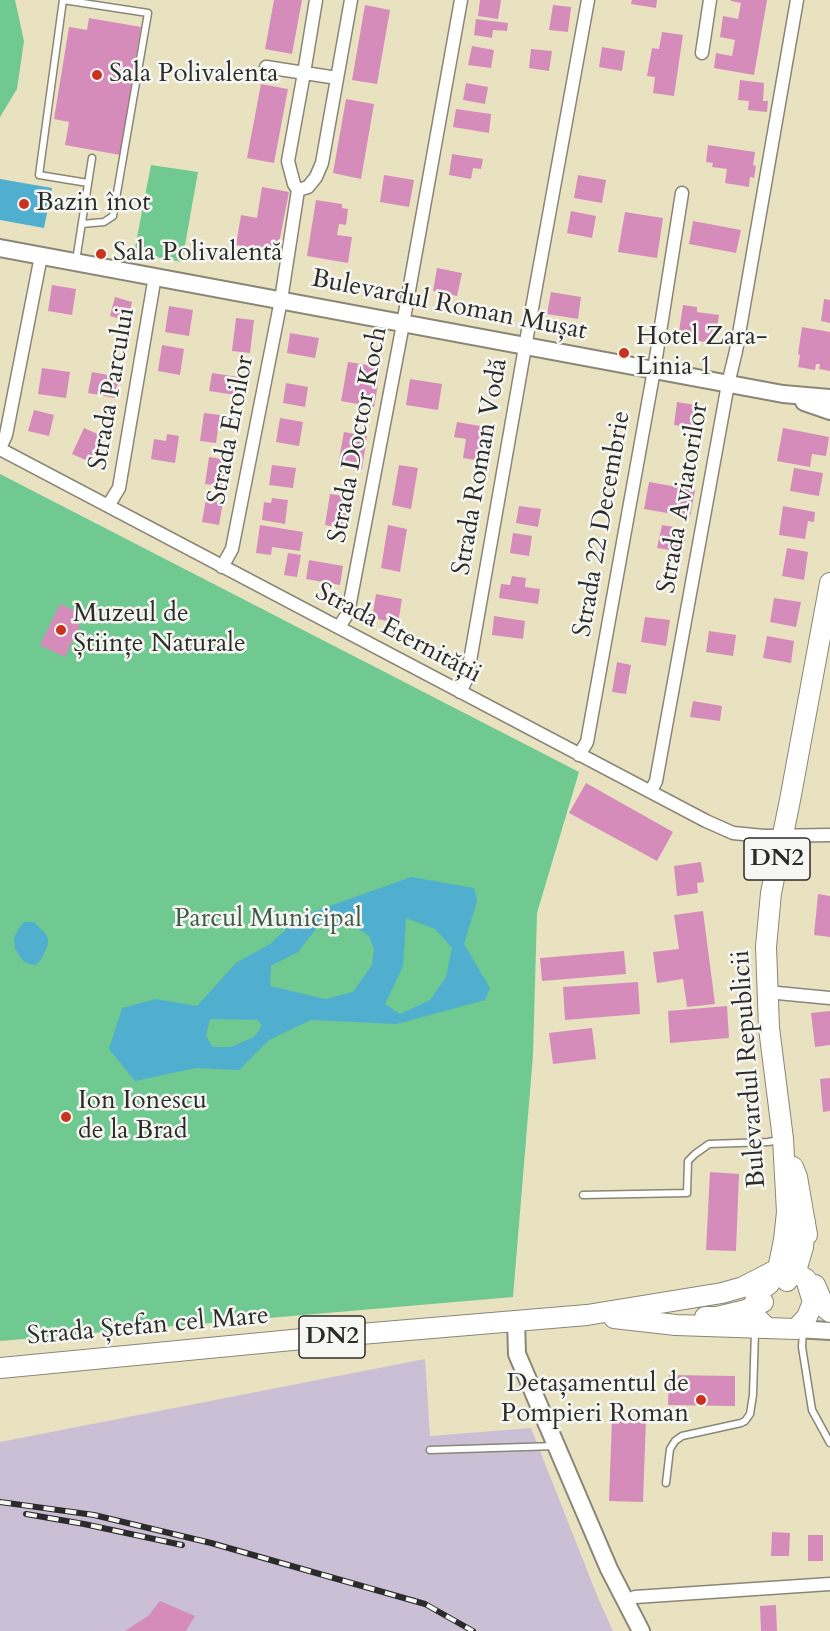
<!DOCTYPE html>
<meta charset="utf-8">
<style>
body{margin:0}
canvas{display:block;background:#e9e2c1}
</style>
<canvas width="830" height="1631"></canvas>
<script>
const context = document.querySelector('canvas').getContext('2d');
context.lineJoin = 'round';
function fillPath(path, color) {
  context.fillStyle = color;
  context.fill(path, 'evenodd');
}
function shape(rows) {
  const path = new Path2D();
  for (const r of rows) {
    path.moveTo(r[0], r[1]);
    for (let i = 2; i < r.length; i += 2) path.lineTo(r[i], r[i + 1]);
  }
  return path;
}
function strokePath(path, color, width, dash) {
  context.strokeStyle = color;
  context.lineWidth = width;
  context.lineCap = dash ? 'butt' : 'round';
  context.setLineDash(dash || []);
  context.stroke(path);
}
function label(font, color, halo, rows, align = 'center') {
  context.font = font + ' Cardo,serif';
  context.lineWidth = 5;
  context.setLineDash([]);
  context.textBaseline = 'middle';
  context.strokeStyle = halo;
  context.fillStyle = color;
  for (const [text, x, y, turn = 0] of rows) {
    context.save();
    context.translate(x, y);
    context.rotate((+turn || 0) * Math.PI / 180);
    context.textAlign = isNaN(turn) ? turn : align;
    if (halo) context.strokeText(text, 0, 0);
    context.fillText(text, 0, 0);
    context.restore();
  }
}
fillPath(shape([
 [425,1359,430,1436,531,1428,598,1598,613,1631,0,1631,0,1442]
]), '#cbbfd5');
fillPath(shape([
 [0,0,15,0,24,41,17,89,0,117],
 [151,165,198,172,182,262,134,253],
 [0,474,579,772,537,913,533,1055,513,1297,0,1341]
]), '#6fc990');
fillPath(shape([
 [0,179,52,188,44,228,0,220],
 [411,877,474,888,477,901,464,944,490,988,485,1000,397,1024,311,1020,269,1040,239,1070,196,1068,135,1081,109,1049,122,1008,156,999,197,1006,236,963,270,944,299,917],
 [406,918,435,929,452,948,446,977,430,1000,400,1014,385,1004,403,966],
 [348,922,369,936,374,949,372,965,353,992,325,999,270,986,271,966,298,952,320,924],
 [210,1019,258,1020,262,1026,254,1037,231,1047,213,1047,206,1036],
 [25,922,34,922,45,933,48,938,48,945,42,958,36,965,29,964,23,961,15,949,14,938,21,925]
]), '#50afce');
fillPath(shape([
 [274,0,302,0,292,54,265,49],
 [480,0,501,0,498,19,478,16],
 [632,0,657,0,656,8,631,4],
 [731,0,767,0,754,75,714,68,716,53,732,56,735,40,720,37,723,16,738,19,741,3,731,1],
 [365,5,390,10,377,84,352,80],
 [553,5,571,7,568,32,549,30],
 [89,18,141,27,120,155,65,145,69,122,54,119,69,27,87,30],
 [476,19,508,23,507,31,493,30,492,38,474,35],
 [662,32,683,35,674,96,653,93,655,77,647,76,652,48,659,49],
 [472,46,494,50,491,68,468,65],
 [602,47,625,51,622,71,599,67],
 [531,49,552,51,549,71,529,68],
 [740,80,764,83,763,101,768,101,767,112,748,110,749,101,738,100],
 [466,83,488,87,485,104,463,100],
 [261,84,288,89,274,163,247,158],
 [346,99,374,104,361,179,333,173],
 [456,109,491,114,489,133,453,127],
 [708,145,755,152,753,165,756,166,754,178,750,177,749,187,725,183,727,169,712,167,713,163,706,162],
 [452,154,483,159,481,169,473,168,471,179,449,175],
 [384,175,414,180,409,207,380,202],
 [578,175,606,180,602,203,574,198],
 [262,187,289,192,277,253,236,245,241,215,257,218],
 [316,200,342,204,342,208,348,209,346,225,339,224,337,235,352,237,348,263,307,256],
 [571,211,596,216,592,238,567,233],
 [625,212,663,218,657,258,618,252],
 [693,221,741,230,736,253,689,244],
 [437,268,462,273,457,296,433,291],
 [52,285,76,289,72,315,48,311],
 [551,292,581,297,578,319,547,314],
 [115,297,132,302,128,321,110,316],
 [824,299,830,300,830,323,821,321],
 [683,305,697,307,697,312,719,315,716,335,713,335,712,343,678,338],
 [169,306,193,310,189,336,165,332],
 [236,318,254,320,250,353,232,351],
 [802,327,830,332,830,371,819,369,820,364,816,364,815,370,798,367,800,355,798,354],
 [290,333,319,338,315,358,287,353],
 [162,345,184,349,180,375,158,371],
 [348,362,381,367,374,407,341,401],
 [42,368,70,372,66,398,38,394],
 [92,372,119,377,115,398,88,393],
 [212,373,238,377,236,395,209,391],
 [410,379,442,384,438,410,406,405],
 [286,383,308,387,305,407,283,403],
 [677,402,696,405,692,428,674,425],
 [34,410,54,415,49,436,28,431],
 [204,413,220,415,216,443,200,441],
 [280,418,303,422,299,446,276,442],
 [457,422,492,428,487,462,463,458,466,439,454,437],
 [84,428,102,436,90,462,72,454],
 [783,428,829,437,826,456,812,454,810,467,777,461],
 [344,432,367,436,362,469,338,465],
 [167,434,179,436,175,463,151,459,154,439,166,441],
 [209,457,227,460,222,486,205,484],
 [272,465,296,468,293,488,269,485],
 [399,465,418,468,411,509,392,505],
 [794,468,823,473,819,496,790,491],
 [649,482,695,490,690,517,644,509],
 [330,494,354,497,349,529,325,525],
 [272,498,288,500,285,524,262,520,264,502,271,503],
 [206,499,223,502,219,525,202,522],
 [519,506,541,509,538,527,516,523],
 [783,506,815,512,814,522,808,521,805,539,779,535],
 [260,525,303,532,300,551,272,547,271,555,256,553],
 [388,525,407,529,400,572,381,568],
 [662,525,687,529,683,552,657,548],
 [513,533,532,536,529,556,510,553],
 [787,548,808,552,804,580,782,576],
 [288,553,301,555,297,577,284,575],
 [309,560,343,566,340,585,306,579],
 [512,576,526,578,525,587,540,589,538,604,499,598,501,584,510,585],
 [376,594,402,599,398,623,372,618],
 [774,598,801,602,796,627,770,622],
 [60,604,84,615,65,657,40,645],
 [494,616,525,621,523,639,492,635],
 [645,617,670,620,666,646,641,642],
 [709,631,736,635,733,656,706,652],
 [767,636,794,641,791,663,763,658],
 [617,662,631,665,626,694,612,692],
 [693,701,722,706,720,721,690,717],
 [586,783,673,832,657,861,569,813],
 [701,862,704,882,697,883,698,893,677,896,674,866],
 [818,894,830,896,830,937,814,935],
 [703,911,715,1004,687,1007,683,979,657,983,653,952,679,949,674,915],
 [624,951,626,974,542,981,540,958],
 [638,982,640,1014,565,1020,563,987],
 [727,1006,729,1038,670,1043,668,1011],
 [830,1011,830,1045,815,1047,811,1013],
 [592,1028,596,1059,553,1064,549,1033],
 [830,1078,830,1111,823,1112,820,1079],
 [710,1172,739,1174,736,1251,706,1250],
 [669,1375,735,1376,735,1406,668,1405],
 [612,1418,646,1419,643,1502,609,1501],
 [772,1532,790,1533,789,1556,771,1556],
 [808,1535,823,1535,823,1561,808,1561],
 [160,1601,195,1616,186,1631,125,1631,148,1616],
 [776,1605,777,1631,761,1631,760,1606]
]), '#d68cbb');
const lane = shape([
 [82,224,104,222,113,216,148,13,63,0,39,175,88,183],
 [76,261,92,158],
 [583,1195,687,1193,688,1161,695,1154,709,1144,768,1142,780,1140],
 [803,1330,802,1347,812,1410,830,1443],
 [430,1450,556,1446],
 [666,1483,670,1449,675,1441,682,1436,741,1423,745,1421,750,1414,753,1395,755,1331]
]);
const street = shape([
 [702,53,710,0],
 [266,67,337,78],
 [298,190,308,187,316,177,322,163,351,0],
 [0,448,6,435,41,256],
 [0,449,706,821,733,833,764,836,830,835],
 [108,506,119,488,155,276],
 [222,567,232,549,281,300,298,190,294,184,288,161,304,73,316,0],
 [339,627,348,613,403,324,461,0],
 [460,692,467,678,525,347,588,0],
 [579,755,587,742,654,370,682,193],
 [651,791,656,781,728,384,736,351,797,0],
 [767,992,830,998],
 [626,1601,635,1597,830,1584]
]);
const secondary = shape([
 [0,248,783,394,830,398],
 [804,402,830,411],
 [516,1321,517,1354,609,1569,641,1631],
 [796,1329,830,1331]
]);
const primary = shape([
 [793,1167,797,1177,807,1235],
 [787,1281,798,1264,803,1247,805,1222],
 [815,1285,825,1308,830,1312],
 [705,1317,717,1317,746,1310,763,1302],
 [614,1318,676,1325,796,1329,807,1317,813,1302,806,1279,793,1271,778,1269,769,1284,757,1293,754,1306,755,1316,767,1328],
 [0,1368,313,1338,587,1315,722,1293,743,1287,778,1269,784,1240,787,1212,783,1139,769,1028,766,947,771,893,790,800,830,583]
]);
strokePath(lane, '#8a8676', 9);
strokePath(street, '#8a8676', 15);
strokePath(secondary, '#8a8676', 20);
strokePath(primary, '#8a8676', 22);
strokePath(lane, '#fff', 6);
strokePath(street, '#fff', 12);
strokePath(secondary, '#fff', 16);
strokePath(primary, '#fff', 20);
const rail = shape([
 [0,1502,94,1515,211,1543,425,1604,473,1631],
 [26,1514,84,1524,182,1545]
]);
strokePath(rail, '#2b2b2b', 6);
strokePath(rail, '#f6f6f2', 4, [11]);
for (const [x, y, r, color] of [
 [97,75,6,"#c8321e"],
 [24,204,6,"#c8321e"],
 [101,254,6,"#c8321e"],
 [624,353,6,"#c8321e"],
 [61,630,6,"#c8321e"],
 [66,1117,6,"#c8321e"],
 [701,1400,6,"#c8321e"]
]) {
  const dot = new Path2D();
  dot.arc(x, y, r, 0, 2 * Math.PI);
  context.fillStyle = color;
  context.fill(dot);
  strokePath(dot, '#f6f6f2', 2);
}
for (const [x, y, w] of [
 [777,859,66],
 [332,1337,66]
]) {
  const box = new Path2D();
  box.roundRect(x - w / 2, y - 21, w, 42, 4.5);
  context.fillStyle = '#f6f6f2';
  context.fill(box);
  strokePath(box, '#2b2b2b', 1.5);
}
label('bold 24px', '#2b2b2b', null, [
 ["DN2",777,859],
 ["DN2",332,1337]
]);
label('26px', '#2b2b2b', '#f6f6f2', [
 ["Sala Polivalenta",109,75],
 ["Bazin înot",36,204],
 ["Sala Polivalentă",113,254],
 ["Hotel Zara-",636,338],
 ["Linia 1",636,368],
 ["Muzeul de",73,615],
 ["Științe Naturale",73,645],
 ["Ion Ionescu",78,1102],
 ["de la Brad",78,1132],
 ["Detașamentul de",689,1385,"right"],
 ["Pompieri Roman",689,1415,"right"]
], 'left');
label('26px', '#2b2b2b', '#f6f6f2', [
 ["Bulevardul Roman Mușat",449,306,11],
 ["Strada Parcului",113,389,-80],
 ["Strada Eroilor",232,430,-79],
 ["Strada Doctor Koch",359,435,-79],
 ["Strada Roman Vodă",481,467,-80],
 ["Strada Aviatorilor",684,498,-80],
 ["Strada 22 Decembrie",603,524,-80],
 ["Strada Eternității",398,634,28],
 ["Bulevardul Republicii",750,1069,-94],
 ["Strada Ștefan cel Mare",148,1327,-5]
]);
label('26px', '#3f5a49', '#f6f6f2', [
 ["Parcul Municipal",268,920]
]);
</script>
